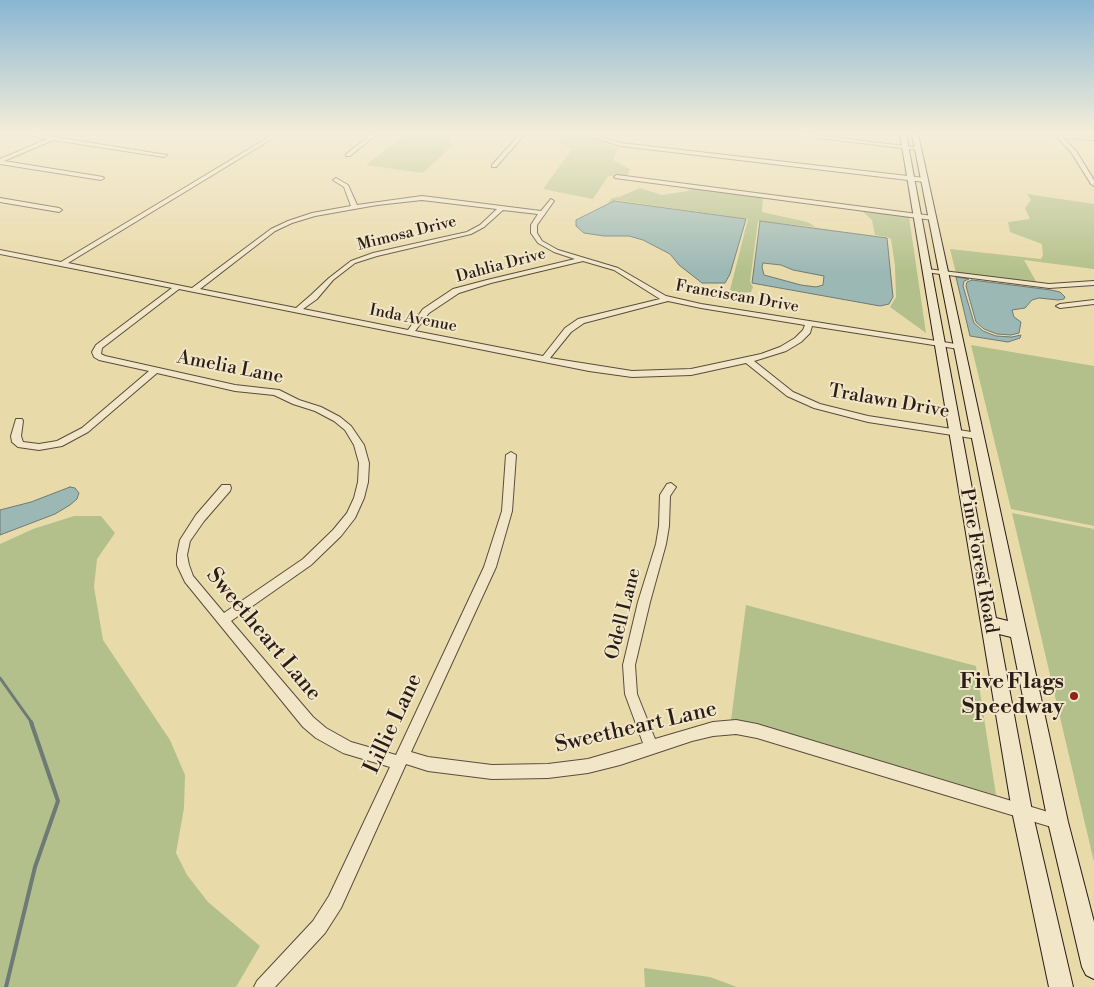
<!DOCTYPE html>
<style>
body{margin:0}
canvas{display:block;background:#e9daaa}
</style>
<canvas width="1094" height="987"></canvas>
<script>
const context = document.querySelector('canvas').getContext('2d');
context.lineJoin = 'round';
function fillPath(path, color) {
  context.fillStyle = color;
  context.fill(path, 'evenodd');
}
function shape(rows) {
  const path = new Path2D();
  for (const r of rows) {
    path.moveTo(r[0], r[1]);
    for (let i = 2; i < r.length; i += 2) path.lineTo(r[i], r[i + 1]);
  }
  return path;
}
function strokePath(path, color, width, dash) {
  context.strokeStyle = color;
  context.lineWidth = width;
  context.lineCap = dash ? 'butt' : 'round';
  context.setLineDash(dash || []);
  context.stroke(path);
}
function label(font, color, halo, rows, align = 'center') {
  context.font = font + ' "Libre Bodoni",serif';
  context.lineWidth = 4;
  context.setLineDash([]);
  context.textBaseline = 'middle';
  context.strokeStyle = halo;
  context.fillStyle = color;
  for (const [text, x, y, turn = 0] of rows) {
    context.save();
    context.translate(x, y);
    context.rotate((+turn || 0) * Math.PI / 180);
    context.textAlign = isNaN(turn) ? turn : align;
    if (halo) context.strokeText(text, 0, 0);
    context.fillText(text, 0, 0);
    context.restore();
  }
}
fillPath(shape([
 [406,134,438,134,450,137,452,146,423,173,366,165],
 [557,134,579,134,618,148,613,160,630,169,627,176,608,176,593,199,543,189,572,149,560,143,561,138],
 [640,188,662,195,687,191,692,188,763,197,762,212,807,222,816,227,758,221,750,282,753,287,751,292,739,293,730,290,748,219,615,200,608,203,612,198,619,197],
 [1027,194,1094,204,1094,269,1024,260,1037,283,956,273,950,249,1041,259,1043,255,1042,244,1010,232,1008,222,1030,219,1025,208,1031,200],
 [862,211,909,217,926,333,890,307,896,297,895,266,891,239,887,237,875,235,872,220],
 [971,345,1094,366,1094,526,1011,509],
 [1012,513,1094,529,1094,862],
 [74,516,101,516,115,533,97,559,94,587,103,640,170,740,185,775,184,808,176,853,187,875,208,902,260,946,236,987,0,987,0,544,33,529],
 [746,605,976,666,996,795,758,724,731,720],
 [644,968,710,977,737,987,645,987]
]), '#b3c08b');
const water = shape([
 [614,201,746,219,730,274,725,283,702,283,679,265,670,254,643,240,629,236,604,236,584,233,576,226,576,220,614,201],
 [760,221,887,238,893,297,889,304,880,306,752,283,760,221],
 [763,263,781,265,793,270,824,276,823,285,816,287,801,285,764,275,762,267,763,263],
 [956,277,969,279,964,281,963,286,974,323,983,331,996,336,1012,337,1021,335,1020,338,1008,342,970,336,956,277],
 [972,280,1051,290,1060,292,1065,297,1064,299,1058,300,1039,298,1032,300,1025,308,1012,310,1014,317,1021,322,1019,333,1011,335,997,334,984,329,976,322,966,286,967,282,972,280],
 [70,487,75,488,79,493,77,499,70,505,55,514,0,535,0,510,31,502,70,487]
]);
fillPath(water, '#9cb8b4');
strokePath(water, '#6e7a75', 1);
strokePath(shape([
 [0,678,32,723]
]), '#6e7a75', 3);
strokePath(shape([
 [6,987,35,867,58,801,31,722]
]), '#6e7a75', 4);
const minor = shape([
 [22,134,35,134,167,155,164,157,53,140,4,161,103,177,104,178,101,180,0,164,0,159,47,139,22,134],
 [274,134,280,134,68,263,192,288,271,229,288,221,312,213,351,206,344,187,333,180,336,178,348,185,357,205,422,196,541,211,551,199,554,201,537,225,537,233,542,241,558,250,618,268,666,296,701,304,962,345,963,347,959,349,812,326,810,333,801,342,786,351,754,361,793,392,820,404,868,416,978,433,983,436,978,439,868,422,814,408,787,396,746,363,691,375,632,377,589,371,179,289,102,348,101,354,105,356,235,385,279,390,299,400,321,407,340,417,351,426,364,445,369,463,368,482,364,498,355,518,341,536,311,565,231,621,313,717,326,728,351,742,396,755,484,567,502,511,506,455,511,452,516,455,512,511,496,567,411,752,428,757,492,765,548,764,588,759,643,743,625,694,623,665,638,602,656,544,659,526,660,495,667,484,671,483,676,487,670,496,669,526,666,544,650,602,635,665,637,694,655,739,713,722,736,720,757,724,1058,815,1063,817,1065,822,1063,827,1058,829,757,738,736,734,713,736,692,741,620,765,588,773,548,778,492,779,428,771,406,764,341,908,325,933,275,987,254,987,257,981,313,921,329,896,390,767,343,753,316,738,303,727,185,582,177,565,177,555,180,540,196,515,222,485,230,485,231,488,230,491,204,521,190,541,187,555,189,565,193,576,224,613,303,559,333,530,347,513,354,498,358,482,359,463,354,445,345,430,334,421,315,411,293,404,274,395,235,391,157,373,88,432,62,446,39,450,18,447,12,442,11,436,16,419,22,419,23,421,21,436,23,442,39,444,57,441,82,428,149,371,99,360,94,357,92,352,96,345,172,288,0,254,0,250,61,262,274,134],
 [422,200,497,209,480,225,467,232,373,253,351,261,329,278,311,295,296,308,200,289,275,231,292,223,315,216,377,205,422,200],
 [503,210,538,214,531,225,531,233,538,243,554,252,575,259,487,280,453,289,423,309,408,330,303,309,317,299,333,280,355,263,377,256,471,234,484,227,503,210],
 [583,261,614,270,660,299,578,319,565,328,543,356,415,331,429,313,459,293,491,283,583,261],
 [668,301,701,308,805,325,803,330,795,338,780,347,761,354,691,369,632,371,550,358,571,332,584,323,668,301],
 [372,134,377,134,350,156,346,156,346,154,372,134],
 [520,134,525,134,496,167,492,167,492,165,520,134],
 [582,134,590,134,621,143,925,178,928,180,925,182,621,146,582,134],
 [788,134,806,134,921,148,918,150,788,134],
 [1046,134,1094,138,1094,140,1062,137,1076,151,1094,180,1094,186,1091,184,1071,152,1056,136,1046,134],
 [617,175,933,216,936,218,933,220,615,178,614,177,617,175],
 [0,198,59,208,62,210,59,212,0,202,0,198],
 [927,269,1049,284,1094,281,1094,285,1049,288,925,272,924,271,927,269],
 [1094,300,1094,304,1060,308,1056,306,1060,304,1094,300]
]);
const secondary = shape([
 [900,134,906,134,996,618,1008,621,912,134,918,134,1068,822,1094,922,1094,979,1086,975,1082,967,1048,822,1011,637,999,634,1032,811,1073,987,1049,987,1012,811,900,134]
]);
strokePath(minor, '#5a4c3c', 2);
strokePath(secondary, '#2a1c17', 2);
fillPath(minor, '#f1e7c8');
fillPath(secondary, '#f1e7c8');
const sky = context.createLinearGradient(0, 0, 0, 272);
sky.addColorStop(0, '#89b6d3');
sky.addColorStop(0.49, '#f5eed9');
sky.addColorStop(1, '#f5eed900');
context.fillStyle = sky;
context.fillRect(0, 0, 1094, 272);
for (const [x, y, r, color] of [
 [1074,696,5,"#8f2418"]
]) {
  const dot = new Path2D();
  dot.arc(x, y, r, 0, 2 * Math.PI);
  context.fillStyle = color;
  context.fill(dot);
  strokePath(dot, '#f1e7c8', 2);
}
label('16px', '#2a1c17', '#f1e7c8', [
 ["Mimosa Drive",407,234,-14],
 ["Dahlia Drive",501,266,-15],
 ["Franciscan Drive",737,297,10],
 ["Inda Avenue",413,319,11]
]);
label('19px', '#2a1c17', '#f1e7c8', [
 ["Amelia Lane",230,368,11],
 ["Tralawn Drive",889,402,10],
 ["Pine Forest Road",978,561,80],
 ["Odell Lane",624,614,-76]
]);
label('22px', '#2a1c17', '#f1e7c8', [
 ["Sweetheart Lane",263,635,50],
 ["Lillie Lane",394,724,-65],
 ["Sweetheart Lane",636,728,-13]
]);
label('bold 22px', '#2a1c17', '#f1e7c8', [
 ["Five Flags",1064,683],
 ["Speedway",1064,708]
], 'right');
</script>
